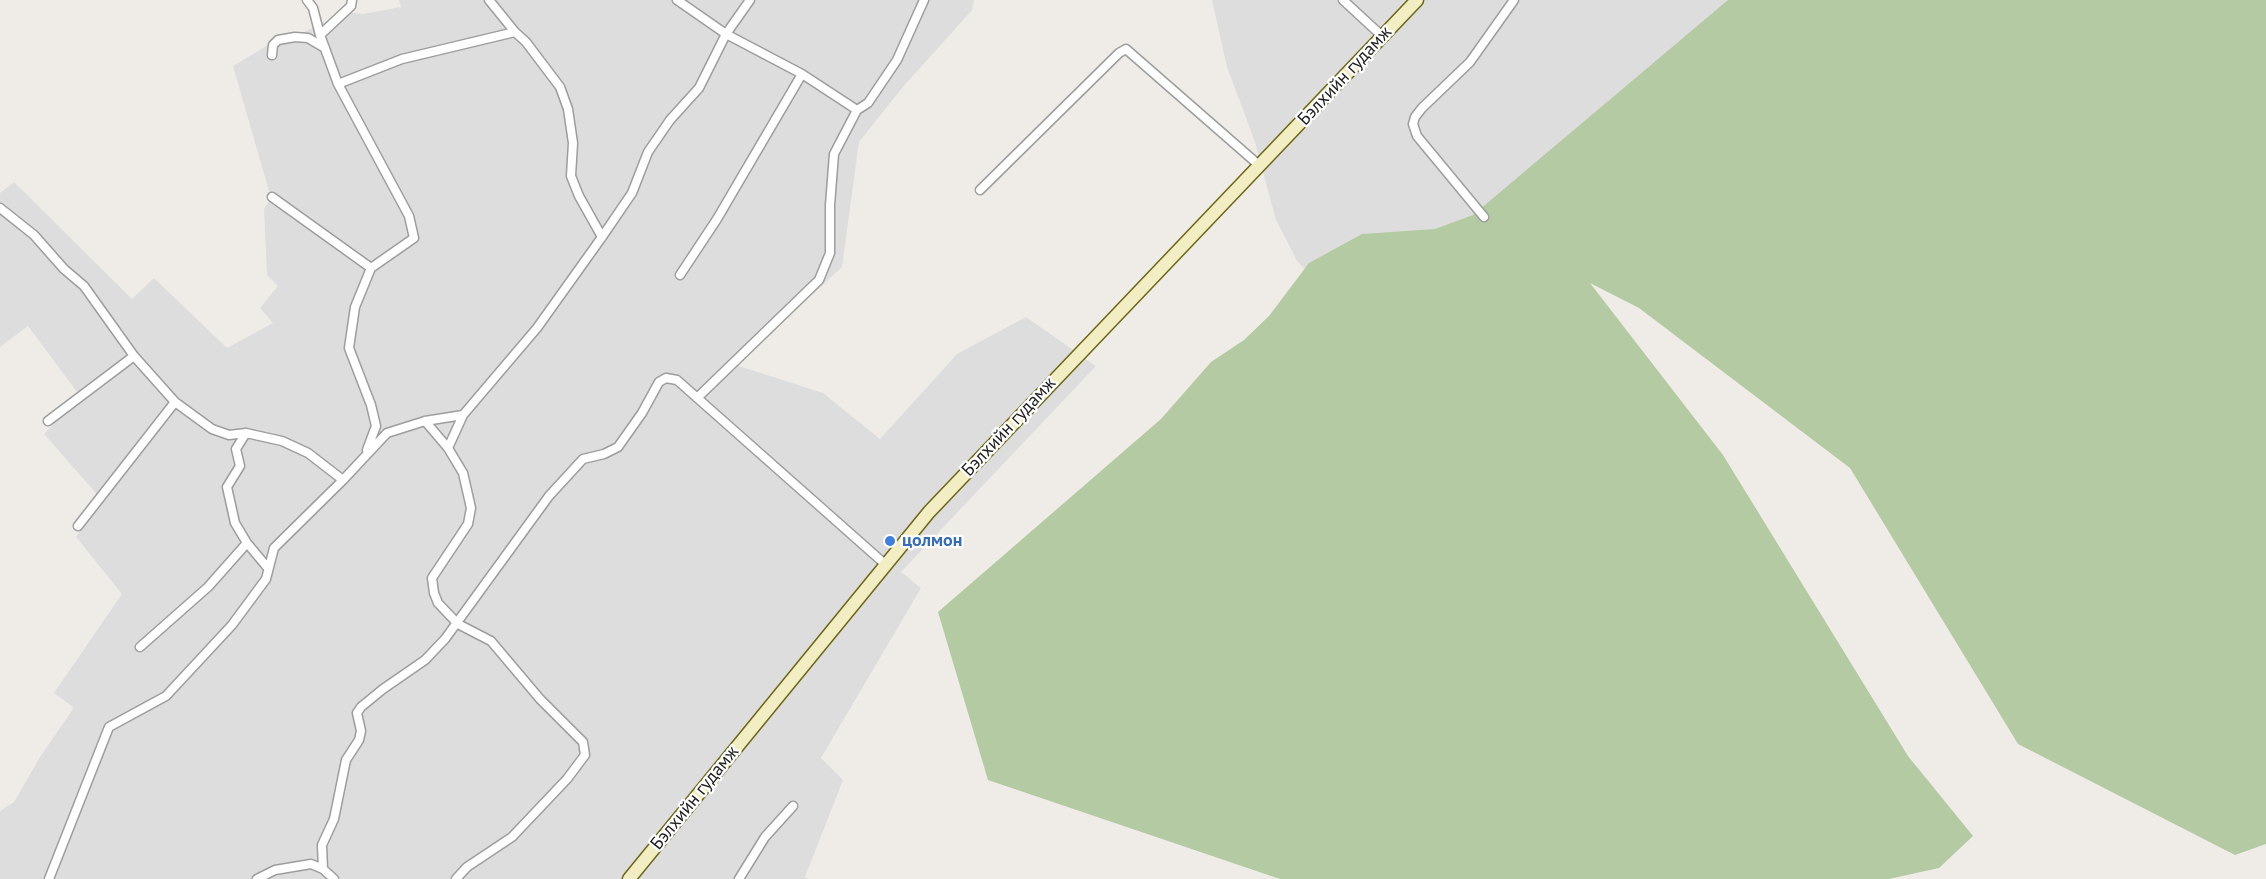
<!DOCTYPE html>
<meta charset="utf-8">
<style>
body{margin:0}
canvas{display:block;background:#efece8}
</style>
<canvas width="2266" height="879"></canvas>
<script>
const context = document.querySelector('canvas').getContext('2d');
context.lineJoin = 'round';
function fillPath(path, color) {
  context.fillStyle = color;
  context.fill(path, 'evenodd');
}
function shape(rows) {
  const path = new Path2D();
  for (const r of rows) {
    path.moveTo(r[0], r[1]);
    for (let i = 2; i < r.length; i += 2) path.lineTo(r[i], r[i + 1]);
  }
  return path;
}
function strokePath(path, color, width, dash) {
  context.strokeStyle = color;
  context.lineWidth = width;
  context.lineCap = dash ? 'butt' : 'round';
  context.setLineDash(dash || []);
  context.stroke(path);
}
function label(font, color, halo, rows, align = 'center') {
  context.font = font + ' "PT Sans",sans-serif';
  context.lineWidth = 4.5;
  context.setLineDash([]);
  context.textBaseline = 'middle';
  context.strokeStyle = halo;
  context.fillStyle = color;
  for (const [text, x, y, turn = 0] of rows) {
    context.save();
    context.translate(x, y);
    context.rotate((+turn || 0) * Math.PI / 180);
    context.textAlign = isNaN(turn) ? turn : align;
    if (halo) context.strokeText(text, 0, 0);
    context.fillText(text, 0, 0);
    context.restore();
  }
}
fillPath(shape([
 [399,0,974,0,972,10,902,88,859,142,842,267,736,365,823,393,880,439,957,354,1026,317,1096,366,901,572,921,588,821,758,843,780,805,877,809,879,0,879,0,811,14,802,40,757,71,712,73,707,54,693,122,594,76,537,102,500,44,434,80,396,28,326,0,347,0,193,14,182,132,299,154,278,227,348,273,323,260,308,278,286,267,275,264,209,271,198,233,66,285,35,298,35,345,12,363,14,401,7],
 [1212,0,2103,0,1347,311,1297,261,1276,220,1255,142,1227,67]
]), '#dedddd');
fillPath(shape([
 [1728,0,2266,0,2266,844,2235,855,2018,744,1850,468,1639,308,1590,283,1723,455,1908,756,1973,836,1939,868,1889,879,1280,879,988,780,938,612,1161,419,1211,362,1244,340,1269,316,1309,263,1362,234,1435,229,1473,215]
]), '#b4caa2');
const minor = shape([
 [307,0,313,8,320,35,338,84,409,216,414,238,371,268,355,307,349,348,371,405,376,426,367,450],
 [489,0,515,32,526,42,560,87,568,109,573,143,571,176,579,196,602,237],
 [677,0,726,34,802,74,857,110],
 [1343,0,1382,36],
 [320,35,351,6,352,0],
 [272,55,273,45,278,40,295,37,308,38,325,48],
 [338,84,402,59,515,32],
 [980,190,1119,53,1126,49,1260,166],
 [272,197,371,268],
 [0,208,34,235,64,269,84,286,134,356,175,402,212,429,229,435,246,433,282,441,308,453,343,480],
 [1484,217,1417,136,1413,124,1415,117,1422,108,1470,62,1514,0],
 [680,275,717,219,802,74],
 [697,398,819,280,830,253,830,205,834,154,857,110,868,103,897,60,924,0],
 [48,421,134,356],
 [425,421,448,448,463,473,471,508,468,524,432,578,434,593,438,603,458,624,491,641,540,699,583,742,585,755,567,779,512,837,467,867,456,879],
 [246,433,236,449,240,466,227,487,235,523,247,543,267,567],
 [448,448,463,415],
 [78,526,175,402],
 [140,647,208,587,247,543],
 [323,869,322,845,334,819,346,760,359,740,361,731,357,713,361,707,383,689,425,660,445,639,549,496,583,459,604,454,618,447,642,413,659,382,666,378,677,380,886,565],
 [49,879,109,727,166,696,232,625,266,579,274,548,343,480,387,433,425,421,463,415,537,328,602,237,632,193,648,152,670,120,699,88,726,34,750,0],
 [257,879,275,870,311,864,323,869,334,879],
 [739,879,765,837,793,806]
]);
const secondary = shape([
 [629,879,929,512,1417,0]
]);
strokePath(minor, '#9d9d9d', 11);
strokePath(secondary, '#6c6712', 15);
strokePath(minor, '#fff', 8);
strokePath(secondary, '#f3edc3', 12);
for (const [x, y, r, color] of [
 [890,541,6,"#3f7fe0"]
]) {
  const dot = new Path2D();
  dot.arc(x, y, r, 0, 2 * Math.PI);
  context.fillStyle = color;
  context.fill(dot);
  strokePath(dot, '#fff', 2);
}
label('18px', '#202020', '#fff', [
 ["Бэлхийн гудамж",1345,76,-47],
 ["Бэлхийн гудамж",1009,427,-47],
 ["Бэлхийн гудамж",695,798,-51]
]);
label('bold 18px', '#366cbe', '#fff', [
 ["цолмон",902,541]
], 'left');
</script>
